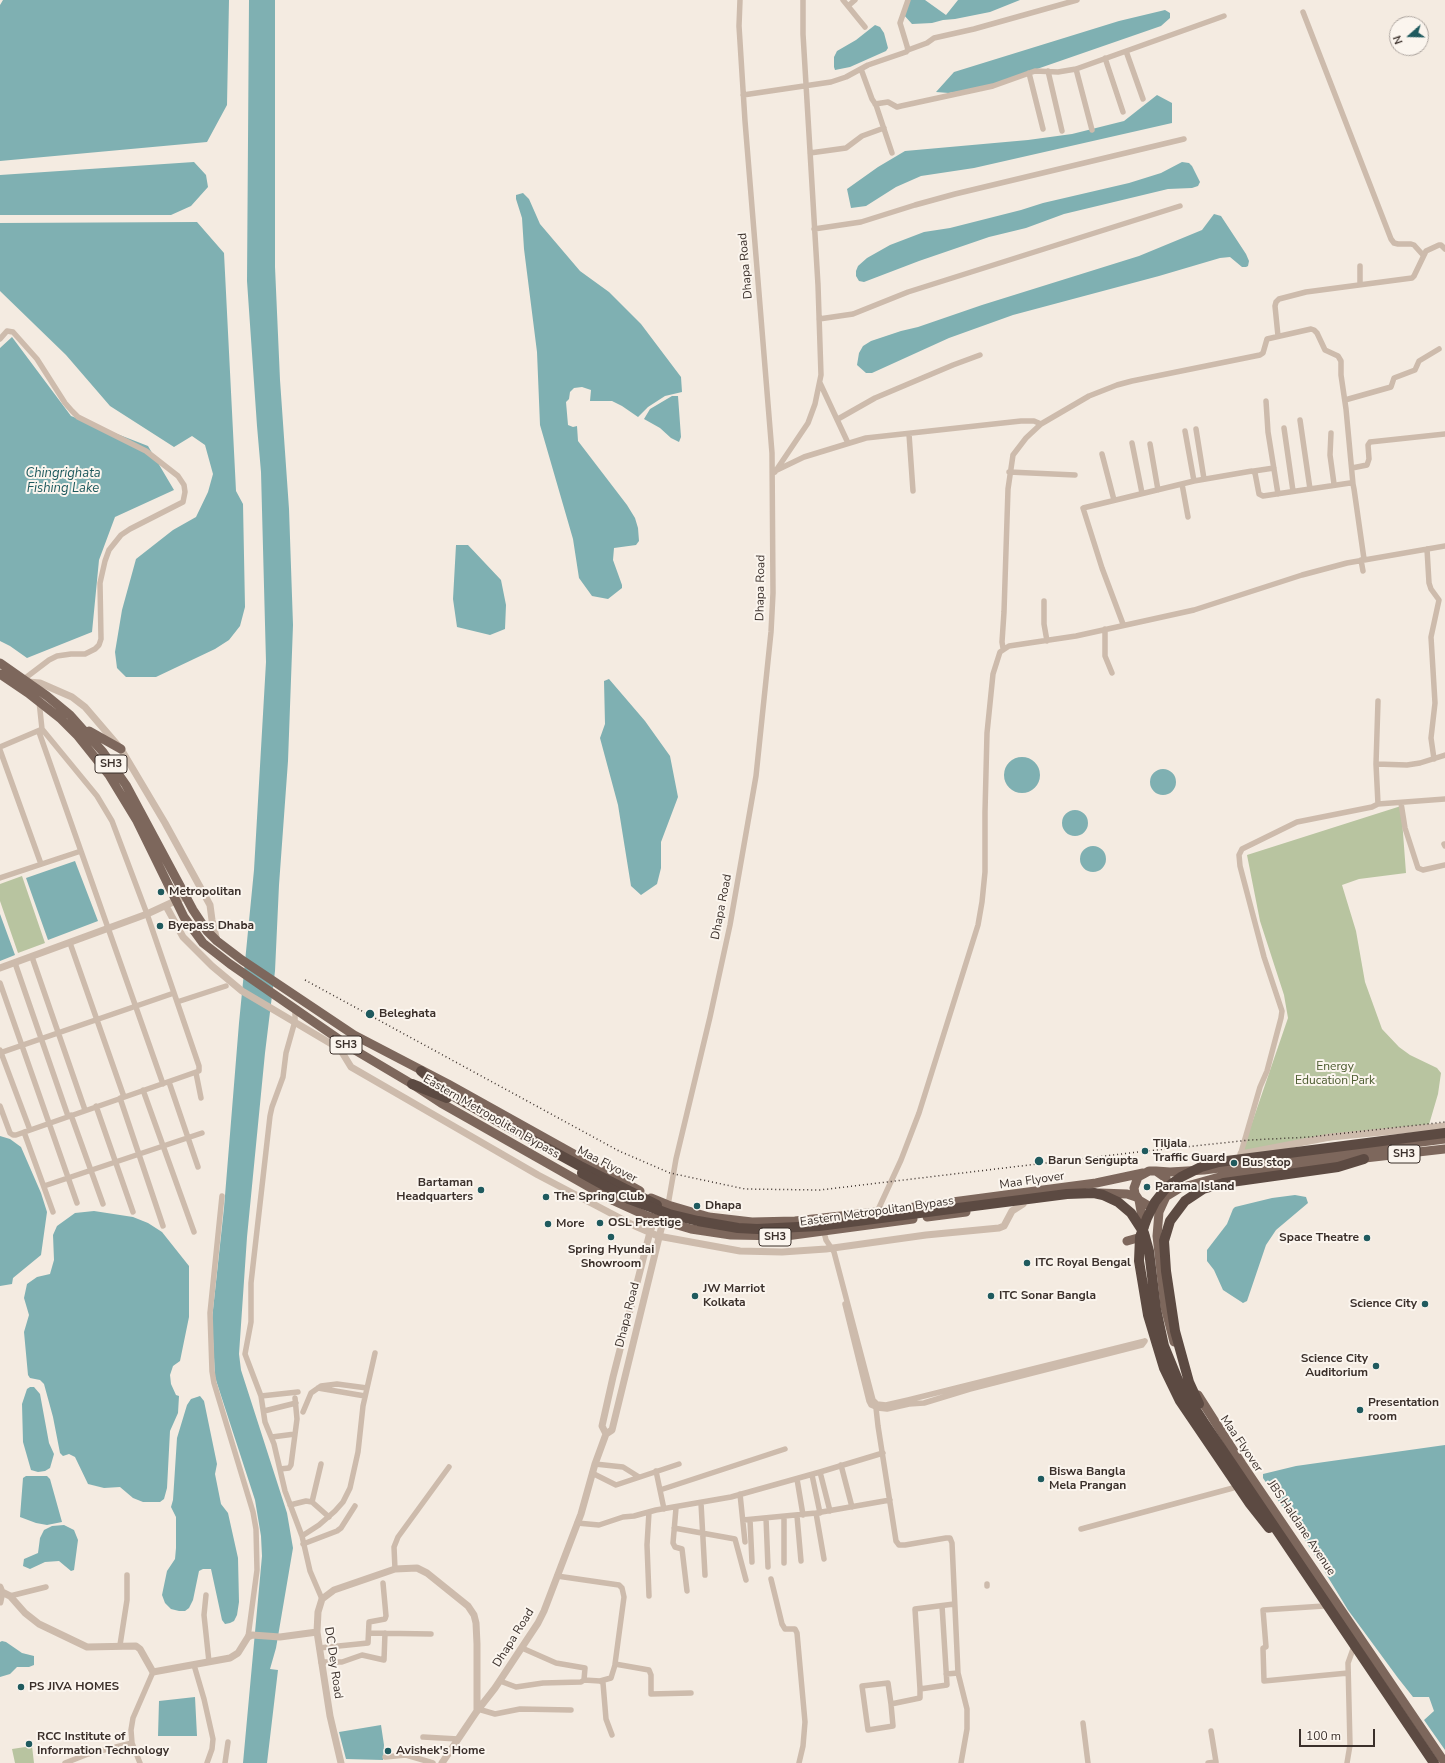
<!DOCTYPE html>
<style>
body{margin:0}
#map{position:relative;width:1445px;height:1763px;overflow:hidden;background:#f4ebe1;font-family:"Nunito Sans",sans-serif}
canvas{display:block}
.north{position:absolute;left:1389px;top:16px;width:40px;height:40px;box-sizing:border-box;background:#fbf5ee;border:1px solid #aea6a0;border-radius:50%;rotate:250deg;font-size:11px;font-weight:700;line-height:16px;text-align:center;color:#3b302b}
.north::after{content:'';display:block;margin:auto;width:14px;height:18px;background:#1f5a5e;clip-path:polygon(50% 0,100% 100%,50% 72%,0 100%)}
.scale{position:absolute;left:1299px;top:1729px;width:76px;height:18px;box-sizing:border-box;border:2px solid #3b302b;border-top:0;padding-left:5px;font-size:12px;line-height:14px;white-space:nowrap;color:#3b302b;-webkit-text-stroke:3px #fbf5ee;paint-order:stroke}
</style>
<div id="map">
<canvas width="1445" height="1763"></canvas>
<div class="north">N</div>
<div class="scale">100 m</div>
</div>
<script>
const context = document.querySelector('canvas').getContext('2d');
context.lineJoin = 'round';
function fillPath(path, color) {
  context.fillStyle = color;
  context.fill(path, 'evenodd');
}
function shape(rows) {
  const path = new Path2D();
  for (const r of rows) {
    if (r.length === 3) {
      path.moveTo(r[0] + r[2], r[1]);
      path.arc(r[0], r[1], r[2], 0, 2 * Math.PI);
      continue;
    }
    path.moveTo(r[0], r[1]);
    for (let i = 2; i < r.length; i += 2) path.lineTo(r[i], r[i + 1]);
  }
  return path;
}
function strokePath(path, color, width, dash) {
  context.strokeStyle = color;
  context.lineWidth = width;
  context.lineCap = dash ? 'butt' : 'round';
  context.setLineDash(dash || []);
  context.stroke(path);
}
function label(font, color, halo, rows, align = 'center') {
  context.font = font + ' "Nunito Sans",sans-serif';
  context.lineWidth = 4;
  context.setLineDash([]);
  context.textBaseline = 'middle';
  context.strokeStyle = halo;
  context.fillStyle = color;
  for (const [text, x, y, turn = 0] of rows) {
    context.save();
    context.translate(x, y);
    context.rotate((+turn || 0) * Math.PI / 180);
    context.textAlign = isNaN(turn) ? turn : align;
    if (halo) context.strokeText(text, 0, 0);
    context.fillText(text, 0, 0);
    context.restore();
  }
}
fillPath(shape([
 [1401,806,1406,873,1359,879,1342,885,1356,931,1365,982,1382,1029,1399,1047,1410,1055,1437,1068,1441,1073,1438,1094,1428,1128,1246,1151,1243,1149,1288,1018,1284,995,1260,921,1247,855],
 [22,876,45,943,18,953,0,901,0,884],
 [32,1746,34,1763,15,1763,12,1749]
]), '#b8c4a0');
fillPath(shape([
 [3,0,229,0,227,105,207,142,0,161,0,5],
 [249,0,275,0,275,267,280,380,289,509,293,625,288,761,279,885,275,971,265,1053,247,1237,239,1354,241,1370,287,1513,293,1548,276,1648,270,1669,278,1670,267,1763,243,1763,262,1556,261,1536,255,1500,215,1377,212,1319,224,1208,239,1023,254,870,266,662,261,472,257,426,247,281],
 [906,0,925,0,946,15,958,0,1020,0,990,12,955,19,943,20,932,23,912,24,903,14],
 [1165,10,1170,13,1170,18,1161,26,985,87,949,93,936,92,954,72,1119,21],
 [875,25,880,27,884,33,888,48,886,51,850,67,835,70,834,67,834,57,837,51,856,40],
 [1157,95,1172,103,1172,123,974,168,921,176,896,187,866,206,851,208,847,189,878,167,905,151,1028,140,1072,134,1124,121],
 [194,162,206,175,208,187,191,206,171,215,0,215,0,175],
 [1182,162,1189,163,1192,166,1200,182,1198,186,1192,188,1168,189,1064,214,1026,228,989,237,919,261,864,282,859,281,856,276,856,271,858,266,867,258,890,245,924,232,950,228,1021,210,1043,203,1129,183,1161,173],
 [523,193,529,199,540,224,580,271,609,292,641,324,681,377,682,392,665,396,648,407,638,417,622,406,612,401,590,401,591,390,582,387,574,388,570,392,569,399,566,402,568,425,573,427,577,426,578,441,627,505,635,518,638,528,639,541,636,545,614,548,613,560,622,585,622,588,608,599,592,596,579,578,573,539,540,425,537,352,524,249,522,218,516,199,516,195],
 [1214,214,1221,216,1246,254,1249,261,1248,266,1246,267,1242,267,1230,257,1220,258,1159,276,1013,315,949,338,872,373,866,373,857,365,859,353,863,346,871,341,901,331,918,327,982,305,1139,256,1202,230],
 [197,222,224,253,236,491,243,504,245,607,240,626,229,640,215,649,156,677,126,677,117,668,115,652,122,610,136,559,173,530,196,517,208,492,213,474,205,445,192,436,174,447,110,406,66,355,0,291,0,223],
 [12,337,71,416,148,446,174,490,115,517,99,560,92,632,27,658,10,646,0,641,0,348],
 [672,396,678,396,681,437,679,442,671,438,660,428,644,419,650,409],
 [456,545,468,545,501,580,506,605,505,629,490,635,457,627,453,599],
 [609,679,645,721,670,756,678,797,661,842,661,868,657,884,641,895,631,886,618,805,600,738,605,724,604,681],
 [1022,775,18],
 [1163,782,13],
 [1075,823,13],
 [1093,859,13],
 [75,861,98,921,48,940,26,878],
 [0,914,15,955,0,961],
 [0,1136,10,1139,21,1147,41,1193,47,1212,41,1255,13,1278,12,1284,0,1286],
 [1295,1195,1306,1197,1308,1203,1276,1230,1266,1245,1247,1301,1243,1303,1223,1290,1214,1270,1207,1261,1207,1250,1227,1224,1233,1209,1235,1207,1272,1198],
 [94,1211,133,1217,148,1223,162,1232,189,1266,189,1317,180,1361,173,1366,170,1375,171,1384,176,1395,179,1396,178,1413,170,1431,167,1488,164,1499,160,1502,143,1502,133,1498,120,1487,104,1488,88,1484,75,1457,69,1454,63,1456,60,1453,53,1417,44,1384,40,1380,30,1378,28,1375,24,1332,29,1315,24,1298,27,1284,37,1277,50,1274,54,1260,53,1235,57,1226,75,1213],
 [30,1387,34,1387,40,1394,49,1443,54,1454,50,1468,45,1471,38,1472,31,1470,23,1442,22,1404,27,1389],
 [200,1396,204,1401,217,1464,215,1474,221,1504,228,1513,238,1558,239,1602,237,1615,234,1621,230,1623,225,1624,222,1620,211,1569,203,1569,199,1571,193,1600,189,1608,185,1611,179,1611,171,1609,165,1603,162,1595,167,1571,175,1559,176,1548,176,1517,171,1507,173,1500,177,1438,187,1405,191,1399],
 [1445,1445,1445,1750,1424,1720,1434,1711,1429,1697,1413,1697,1398,1678,1348,1610,1312,1551,1263,1478,1263,1474,1296,1466],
 [26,1476,47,1476,50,1479,62,1522,47,1525,36,1523,20,1517,23,1478],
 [64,1525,74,1530,78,1540,74,1570,71,1571,59,1561,45,1562,30,1569,23,1566,24,1559,38,1553,40,1538,44,1530,52,1526],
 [2,1641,6,1642,22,1653,34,1656,34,1665,29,1667,17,1667,10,1674,0,1677,0,1642],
 [195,1697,197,1736,158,1736,159,1701],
 [381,1725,384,1745,383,1760,346,1759,339,1732]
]), '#7fb0b2');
strokePath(shape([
 [843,0,865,27],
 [848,6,855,0],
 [1303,12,1391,239,1394,243,1398,244,1411,244,1414,245,1423,255],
 [908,50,927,43,934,38,974,29,1077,0],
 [1126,51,1143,99],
 [1105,58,1123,112],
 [861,69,872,99,876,105,892,153],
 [1076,69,1092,130],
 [1048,71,1062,131],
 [1029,73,1043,129],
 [743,95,831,82,846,77,868,65,906,52,908,50,907,46,900,23,908,0],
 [875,104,888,102,897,107,901,106,993,86,1035,71,1058,72,1076,69,1224,16],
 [810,153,846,148,862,136,884,128],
 [814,229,861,222,915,205,955,194,1184,139],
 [1360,285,1360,266],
 [819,319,853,314,908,292,1180,206],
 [1278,336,1275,306,1276,302,1279,299,1306,292,1412,278,1414,276,1426,251,1439,245,1441,245,1445,249],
 [0,339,7,331,13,332,37,359,65,403,72,411,78,417,146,451,178,476,184,485,185,492,183,502,130,529,121,535,109,550,105,561,100,583,101,639,99,645,95,649,85,654,71,654,57,656,49,660,24,679],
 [820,383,848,443],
 [1345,400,1391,387,1394,378,1415,370,1419,361,1439,349],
 [1266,401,1268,432,1278,494],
 [838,419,875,398,953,365,980,355],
 [1300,420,1310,489],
 [1284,428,1293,491],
 [1196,429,1204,479],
 [1185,431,1194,481],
 [1331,433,1330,455,1334,484],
 [909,434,913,491],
 [1132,443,1142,493],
 [1150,444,1158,490],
 [1102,454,1114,500],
 [1352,468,1367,465,1369,459,1368,445,1370,442,1445,434],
 [777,470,804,457,866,438,1021,421,1034,421,1041,424],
 [1254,471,1274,468],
 [775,472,808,423,815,404,821,375,818,285,803,34,803,0],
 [1009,472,1075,475],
 [1182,484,1188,517],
 [1427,549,1429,583,1431,589,1439,600,1431,637,1435,703,1431,738,1434,759],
 [1361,560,1363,571],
 [1044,601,1044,624,1047,641],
 [1123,624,1102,568,1083,508,1194,481,1252,471,1255,473,1259,494,1263,496,1350,483,1353,484,1354,489,1364,559],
 [1105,629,1105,656,1112,673],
 [1003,648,1002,642,1004,612,1008,489,1013,455,1026,438,1041,424,1089,396,1117,385,1132,381,1260,355,1263,353,1267,339,1311,329,1314,330,1317,333,1325,350,1338,356,1341,361,1341,375,1346,409,1353,484],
 [39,732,163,1084],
 [0,747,40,730],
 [0,750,41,864],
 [1376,764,1407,765,1420,763,1445,755],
 [1401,803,1405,828,1418,868,1423,870,1445,865],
 [1378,804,1376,764,1378,701],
 [1444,844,1445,846],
 [0,878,81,851],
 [70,943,124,1097],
 [32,957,85,1110],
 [15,963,68,1116],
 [0,983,77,1203],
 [177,1002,226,986],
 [295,1010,295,1021,286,1053,283,1077,272,1107,270,1116,251,1283,251,1322,245,1354,261,1396,265,1422,274,1444,285,1491,302,1536,310,1571,322,1599],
 [0,1050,30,1130],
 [0,1053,174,993],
 [196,1073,201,1098],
 [169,1082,198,1167],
 [143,1090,194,1232],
 [120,1098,163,1226],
 [0,1106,10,1133,13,1135,16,1135,199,1071,199,1066,147,914,112,821,97,796,42,729,39,701],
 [96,1106,133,1212],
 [71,1115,103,1204],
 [24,1132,53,1212],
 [1240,1156,1260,1087,1267,1071,1281,1018,1282,1011,1264,957,1240,866,1239,855,1242,849,1297,822,1372,807,1378,804,1445,799],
 [44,1186,202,1133],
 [222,1196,210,1313,212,1371,214,1383,253,1512,256,1529,257,1570,248,1637],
 [668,1205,676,1159,710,1017,730,925,756,776,771,632,773,593,772,453,745,121,739,26,740,0],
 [877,1212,901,1160,919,1113,978,925,982,902,985,872,985,812,987,733,993,674,1000,652,1009,646,1076,636,1194,610,1302,575,1347,563,1445,546],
 [824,1232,826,1240,834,1252,873,1400,877,1404,886,1405,908,1400,1145,1341],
 [845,1304,869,1401,871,1405,878,1408,887,1409,909,1404,924,1403,970,1389,1142,1345,1145,1341],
 [318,1388,365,1396],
 [261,1396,298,1392],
 [877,1405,876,1408,878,1426,896,1541,899,1545,905,1545,946,1538,950,1538,952,1543,958,1673,967,1709,967,1729,961,1763],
 [264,1411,296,1403],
 [303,1412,311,1393,321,1386,337,1384,367,1388],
 [272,1437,295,1434],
 [595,1464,623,1467,639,1477],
 [841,1465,852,1507],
 [280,1469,289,1468,291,1465,297,1419,295,1398],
 [656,1471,664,1509],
 [820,1472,830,1511],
 [592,1473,616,1485,679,1464],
 [812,1475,820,1513],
 [797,1479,803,1515],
 [660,1490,785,1449],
 [740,1494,745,1542],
 [312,1502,321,1464],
 [701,1503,705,1575],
 [290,1505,306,1501,312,1502,329,1517],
 [676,1508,673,1543,675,1547,682,1549,687,1591],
 [816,1513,824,1559],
 [797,1516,801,1561],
 [784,1517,784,1563],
 [766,1518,768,1567],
 [743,1520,816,1513,890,1500],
 [750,1520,752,1562],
 [577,1523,599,1525,623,1517,634,1516,656,1510,731,1497,820,1472,883,1453],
 [674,1528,735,1539,746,1580],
 [1081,1529,1233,1488],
 [302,1536,319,1525,335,1511,343,1502,350,1488,358,1452,363,1406,375,1353],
 [303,1544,337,1531,341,1528,355,1506],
 [395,1569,394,1547,398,1537,449,1467],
 [557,1576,619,1585,622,1588,624,1597,615,1664,649,1670,651,1675,651,1694,691,1693],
 [771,1579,782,1624,785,1629,795,1629,797,1633,805,1722,803,1746,799,1763],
 [987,1584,987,1586],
 [206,1595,204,1615,209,1662],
 [10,1596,46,1587],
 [649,1596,647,1545,649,1512],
 [942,1606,947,1685,920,1689,915,1609,954,1604],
 [1324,1606,1263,1610,1266,1647,1263,1648,1264,1681,1348,1673],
 [369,1633,431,1634],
 [120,1645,127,1600,127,1575],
 [319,1648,368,1643,369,1622,385,1619,386,1616,383,1583],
 [321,1662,342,1662,362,1655,384,1660,385,1633],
 [194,1665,204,1699,213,1739,212,1749,207,1763],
 [946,1674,958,1673],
 [584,1680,600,1681,603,1683,606,1719,612,1735],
 [500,1681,516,1687,543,1683,581,1682,584,1680,585,1668,556,1663,522,1648],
 [600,1681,611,1678,615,1665],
 [891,1704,893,1726,868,1730,862,1686,888,1683,891,1704,920,1698,920,1689],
 [478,1709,495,1714,520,1709,571,1710],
 [1083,1723,1088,1763],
 [423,1737,458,1739],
 [385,1757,406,1755,433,1763],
 [65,1763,88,1754,132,1743],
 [140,1763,132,1743,131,1730,133,1718,153,1672],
 [225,1763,228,1742],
 [1208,1763,1216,1762,1211,1731],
 [1347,1763,1350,1745,1348,1663,1353,1649,1357,1646]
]), '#cdbbac', 5.5);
strokePath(shape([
 [28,682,40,683,72,697,85,707,121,749,165,823,210,905,212,920,217,941],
 [166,906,183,937,212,966,242,991,340,1049,351,1067,538,1175,635,1226,658,1236,740,1251,782,1252,826,1249,926,1235,999,1228,1004,1226,1012,1211,1023,1204],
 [0,968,147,914,186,896],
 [1241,1154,1330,1137,1445,1126],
 [606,1434,602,1426,613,1377,650,1232,655,1218,658,1215],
 [0,1587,2,1592,0,1602],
 [2,1592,10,1596,25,1613,39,1624,87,1647,136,1646,140,1649,153,1672,230,1658,238,1653,248,1637,252,1635,280,1637,317,1632],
 [341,1763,330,1716,317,1632,318,1612,322,1599,334,1590,395,1569,417,1568,427,1573,468,1606,474,1615,476,1623,477,1644,477,1711],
 [442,1763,477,1711,495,1688,538,1623,544,1611,581,1514,595,1464,606,1434,612,1430,664,1217]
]), '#cdbbac', 7);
strokePath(shape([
 [0,663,47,696,70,715,103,752,126,785,193,910,207,931,217,941,242,960,354,1035,448,1084,640,1191],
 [0,674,28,693,61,719,77,735,109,775,137,821,184,917,203,943,230,964,353,1049,412,1084,441,1103,614,1201,647,1216,691,1229,731,1235,786,1236,913,1219],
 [89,731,121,749],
 [1156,1171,1166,1178,1169,1190,1164,1201,1160,1204,1149,1206,1139,1200,1135,1194,1134,1188,1138,1177,1149,1171,1156,1171,1170,1172,1204,1170,1445,1139],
 [1100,1193,1127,1194,1136,1197],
 [1167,1196,1180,1188,1223,1176,1312,1164,1445,1149],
 [651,1198,668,1205,709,1217,752,1222,795,1221,877,1212,1096,1183,1143,1173],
 [1139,1200,1144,1228],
 [1164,1201,1159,1212,1157,1236,1165,1307,1174,1342],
 [927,1217,966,1212],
 [1127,1241,1145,1236],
 [1198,1395,1242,1464,1445,1763]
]), '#7d675c', 9);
strokePath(shape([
 [421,1071,443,1090,492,1118,580,1166,657,1205],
 [412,1084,447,1098],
 [1224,1183,1338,1167,1364,1159]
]), '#5c4a42', 10);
strokePath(shape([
 [305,980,619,1151,670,1173,745,1189,820,1190,1138,1152,1250,1140,1310,1137,1445,1122]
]), '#3b302b', 1.5, [1, 3]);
strokePath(shape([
 [582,1173,629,1199,669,1214,698,1221,738,1228,757,1229,819,1226,1067,1194,1094,1193,1103,1195,1118,1202,1131,1213,1144,1233,1149,1251,1156,1309,1164,1346,1180,1385,1203,1421,1434,1763],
 [1199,1404,1189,1382,1175,1331,1166,1271,1164,1241,1170,1221,1185,1201,1203,1189,1224,1183],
 [1269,1528,1250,1504,1180,1401,1164,1368,1148,1315,1139,1261,1140,1237,1147,1218,1155,1202,1166,1188,1181,1177,1201,1167,1219,1162,1445,1133]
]), '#5c4a42', 10);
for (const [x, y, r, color] of [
 [161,892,4,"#1f5a5e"],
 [160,926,4,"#1f5a5e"],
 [370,1014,5,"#1f5a5e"],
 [1145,1151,4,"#1f5a5e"],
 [1039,1161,5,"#1f5a5e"],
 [1234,1163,4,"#1f5a5e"],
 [1147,1187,4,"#1f5a5e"],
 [481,1190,4,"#1f5a5e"],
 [546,1197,4,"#1f5a5e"],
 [697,1206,4,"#1f5a5e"],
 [600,1223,4,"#1f5a5e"],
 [548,1224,4,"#1f5a5e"],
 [611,1237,4,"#1f5a5e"],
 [1367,1238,4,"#1f5a5e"],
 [1027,1263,4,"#1f5a5e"],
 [695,1296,4,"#1f5a5e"],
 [991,1296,4,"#1f5a5e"],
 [1425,1304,4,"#1f5a5e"],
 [1376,1366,4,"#1f5a5e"],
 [1360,1410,4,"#1f5a5e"],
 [1041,1479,4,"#1f5a5e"],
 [21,1687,4,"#1f5a5e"],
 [29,1744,4,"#1f5a5e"],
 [388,1751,4,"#1f5a5e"]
]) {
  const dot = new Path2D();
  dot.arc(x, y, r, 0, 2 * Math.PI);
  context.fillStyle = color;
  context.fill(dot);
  strokePath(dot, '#fbf5ee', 1.5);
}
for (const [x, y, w] of [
 [111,764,32],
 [346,1045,32],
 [1404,1154,32],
 [775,1237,32]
]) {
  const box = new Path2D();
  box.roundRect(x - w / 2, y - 9, w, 18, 3);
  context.fillStyle = '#fbf5ee';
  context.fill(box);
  strokePath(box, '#3b302b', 1);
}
label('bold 11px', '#3b302b', null, [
 ["SH3",111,764],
 ["SH3",346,1045],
 ["SH3",1404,1154],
 ["SH3",775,1237]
]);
label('12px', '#3b302b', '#fbf5ee', [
 ["Dhapa Road",746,266,-95],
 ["Dhapa Road",761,588,-89],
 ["Dhapa Road",722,907,-79],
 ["Eastern Metropolitan Bypass",491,1117,30],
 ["Maa Flyover",607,1165,27],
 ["Maa Flyover",1032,1181,-8],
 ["Eastern Metropolitan Bypass",877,1212,-8],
 ["Dhapa Road",628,1315,-76],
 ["Maa Flyover",1241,1444,56],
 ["JBS Haldane Avenue",1301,1528,56],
 ["Dhapa Road",514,1638,-58],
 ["DC Dey Road",333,1663,82]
]);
label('bold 12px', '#3b302b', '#fbf5ee', [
 ["Metropolitan",169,892],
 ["Byepass Dhaba",168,926],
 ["Beleghata",379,1014],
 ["Tiljala",1153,1144],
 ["Traffic Guard",1153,1158],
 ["Barun Sengupta",1048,1161],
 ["Bus stop",1242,1163],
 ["Bartaman",473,1183,"right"],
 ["Headquarters",473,1197,"right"],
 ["Parama Island",1155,1187],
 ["The Spring Club",554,1197],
 ["Dhapa",705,1206],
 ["OSL Prestige",608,1223],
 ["More",556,1224],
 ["Space Theatre",1359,1238,"right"],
 ["Spring Hyundai",611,1250,"center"],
 ["Showroom",611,1264,"center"],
 ["ITC Royal Bengal",1035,1263],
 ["JW Marriot",703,1289],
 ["Kolkata",703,1303],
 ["ITC Sonar Bangla",999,1296],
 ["Science City",1417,1304,"right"],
 ["Science City",1368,1359,"right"],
 ["Auditorium",1368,1373,"right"],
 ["Presentation",1368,1403],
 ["room",1368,1417],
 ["Biswa Bangla",1049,1472],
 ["Mela Prangan",1049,1486],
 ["PS JIVA HOMES",29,1687],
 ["RCC Institute of",37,1737],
 ["Information Technology",37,1751],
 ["Avishek's Home",396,1751]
], 'left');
label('12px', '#4a5a2e', '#fbf5ee', [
 ["Energy",1335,1067],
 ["Education Park",1335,1081]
]);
label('italic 13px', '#1f5a5e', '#fbf5ee', [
 ["Chingrighata",63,474],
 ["Fishing Lake",63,489]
]);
</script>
